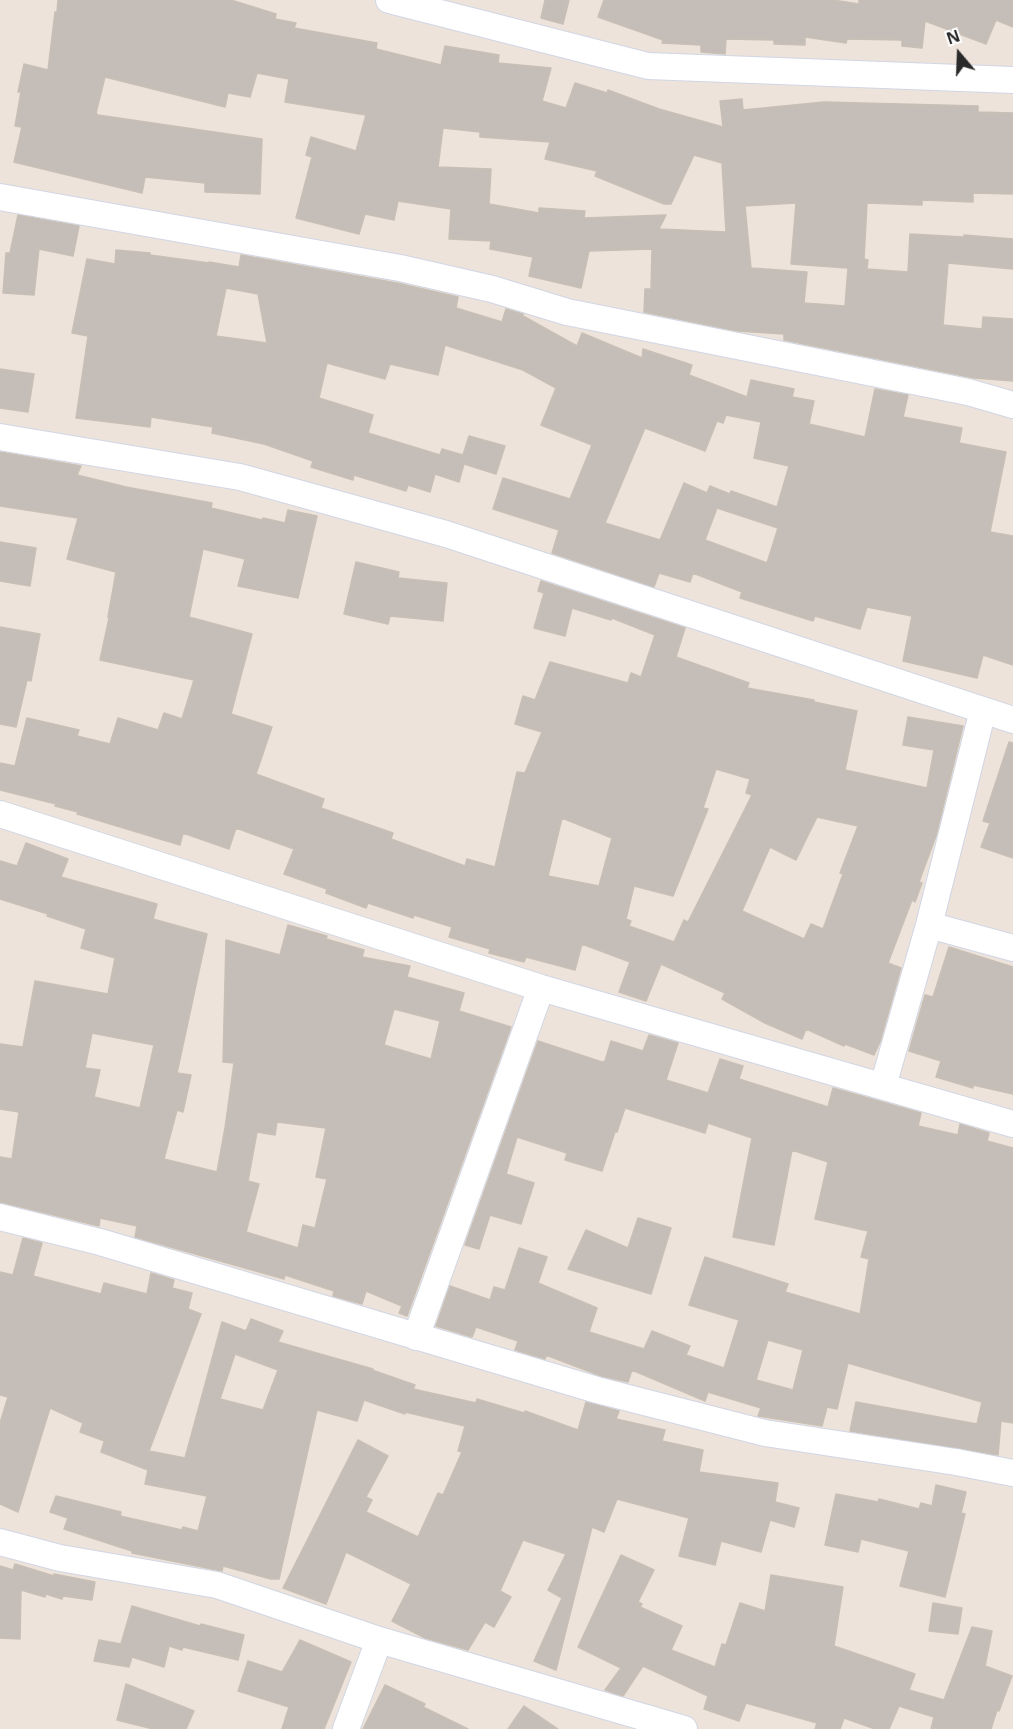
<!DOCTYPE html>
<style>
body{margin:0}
#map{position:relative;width:1013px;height:1729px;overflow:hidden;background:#ede3db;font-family:"Noto Sans",sans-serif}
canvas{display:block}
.north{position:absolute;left:929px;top:24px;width:60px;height:60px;-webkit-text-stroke:4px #fff;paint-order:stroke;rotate:341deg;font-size:16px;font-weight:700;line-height:24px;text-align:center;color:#2a2a2a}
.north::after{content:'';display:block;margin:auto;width:21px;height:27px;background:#2a2a2a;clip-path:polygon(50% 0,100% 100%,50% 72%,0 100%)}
</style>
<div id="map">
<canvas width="1013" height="1729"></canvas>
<div class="north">N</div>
</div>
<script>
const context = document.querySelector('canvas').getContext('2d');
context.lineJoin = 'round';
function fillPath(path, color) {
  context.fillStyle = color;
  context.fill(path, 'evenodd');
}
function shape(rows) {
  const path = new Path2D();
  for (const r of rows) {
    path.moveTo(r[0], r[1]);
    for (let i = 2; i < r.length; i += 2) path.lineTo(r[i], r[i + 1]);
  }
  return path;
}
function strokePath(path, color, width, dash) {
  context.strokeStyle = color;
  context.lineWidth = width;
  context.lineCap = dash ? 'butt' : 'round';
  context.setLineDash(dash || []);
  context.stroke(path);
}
const building = shape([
 [58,0,231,0,276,14,275,19,296,23,294,28,377,43,376,49,441,65,445,46,499,55,498,63,551,68,542,101,566,108,575,83,607,93,608,90,659,109,723,127,720,101,742,99,743,110,824,102,978,106,978,112,1013,113,1013,194,973,193,973,202,922,200,922,205,867,203,864,259,868,260,867,269,908,272,910,234,964,237,964,235,1013,239,1013,269,948,263,943,325,982,329,983,317,1013,319,1013,381,974,378,784,340,784,334,737,331,644,312,645,289,651,289,652,249,589,251,581,288,529,276,533,257,490,249,491,241,449,239,451,209,398,201,394,220,365,214,359,234,296,218,312,157,306,155,311,137,356,151,366,115,285,102,289,79,257,73,250,97,228,93,225,107,105,77,96,113,98,115,262,139,260,194,205,192,205,183,145,177,142,193,14,162,22,127,15,126,21,92,18,92,24,64,48,70,55,12,57,12,58,0],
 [443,128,480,132,480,137,550,142,545,159,597,171,595,176,664,204,671,204,694,155,722,163,726,232,659,229,666,215,584,218,585,211,539,208,539,213,489,204,491,169,438,167,443,128],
 [796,203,791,264,848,268,845,306,804,303,807,272,751,268,745,206,796,203],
 [545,0,569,0,563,24,541,18,545,0],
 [604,0,833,0,859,4,859,0,1013,0,1013,27,996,20,986,44,925,21,922,48,902,46,902,40,847,39,846,43,805,37,805,45,774,44,774,40,726,39,725,54,701,52,701,45,662,43,663,40,598,17,604,0],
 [18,215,79,226,73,256,39,249,34,295,3,293,6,253,10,253,18,215],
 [116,250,150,253,150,255,209,263,209,262,239,267,241,255,397,283,458,297,456,308,502,322,506,309,523,314,523,316,577,346,582,333,642,358,643,349,692,365,689,375,747,397,751,380,794,389,792,397,814,401,809,424,865,437,875,389,908,395,903,417,962,428,959,443,1006,452,990,532,1013,536,1013,665,983,655,977,678,903,661,912,616,867,607,860,629,815,616,813,621,740,598,742,592,693,573,690,582,659,573,654,587,552,553,559,530,493,509,503,478,570,499,592,445,541,425,556,388,523,370,445,345,438,375,390,364,385,379,327,363,319,398,373,415,368,433,440,455,442,449,463,455,469,436,505,446,496,474,464,464,459,482,435,474,430,492,408,485,406,491,354,475,353,480,311,467,313,461,264,444,212,433,213,427,151,417,150,427,76,418,88,336,72,333,87,259,115,264,116,250],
 [226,288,258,294,267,343,216,336,226,288],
 [726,415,761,422,754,458,789,466,777,507,731,491,730,494,710,486,707,493,684,483,660,540,605,523,645,428,705,451,717,421,723,423,726,415],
 [717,508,778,528,767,563,705,540,717,508],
 [0,369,34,374,28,412,0,408,0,369],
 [0,452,81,466,77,475,126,487,212,503,211,508,262,520,263,518,285,523,288,510,317,516,298,598,238,586,245,559,203,549,189,617,252,634,231,714,272,727,256,774,324,799,321,808,393,833,391,839,465,866,467,859,495,867,517,772,525,773,542,732,515,724,523,696,535,700,550,662,628,683,631,673,641,677,655,635,612,618,611,620,572,608,565,636,534,628,544,593,538,591,541,581,685,628,676,657,749,683,747,688,814,700,814,702,857,711,845,770,927,788,934,750,903,745,908,717,963,726,936,836,919,882,922,883,915,902,912,900,888,963,901,968,880,1042,874,1055,845,1044,844,1046,806,1029,802,1039,765,1023,722,999,725,993,661,964,646,1001,619,992,630,962,582,944,575,970,526,957,524,962,489,953,490,949,449,937,452,927,414,915,413,918,368,903,366,908,326,893,327,889,284,874,294,849,236,828,229,849,183,833,180,845,77,814,78,812,55,806,56,804,0,790,0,763,15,766,27,718,79,730,77,736,110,744,118,718,158,730,164,713,182,719,194,680,100,660,109,618,108,617,116,572,67,559,78,518,0,506,0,452],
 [716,769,750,779,746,793,752,795,688,922,684,920,674,942,629,926,631,921,626,919,634,886,673,896,708,809,703,808,716,769],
 [817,817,858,826,840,873,843,874,823,929,811,924,804,939,742,911,770,847,796,860,817,817],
 [562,818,612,838,599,886,548,876,562,818],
 [0,542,36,548,30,586,0,581,0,542],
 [356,562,399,572,398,578,447,583,443,621,390,616,388,624,344,614,356,562],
 [0,627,40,634,31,681,27,680,16,727,0,724,0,627],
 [1009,742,1013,743,1013,858,981,847,990,823,983,821,1009,742],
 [26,843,68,859,61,877,157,904,153,919,207,934,177,1073,191,1075,183,1112,177,1110,164,1159,217,1172,225,1128,234,1063,223,1062,226,940,280,955,288,925,327,936,326,939,364,950,362,957,410,966,407,977,464,993,459,1011,511,1027,407,1316,399,1313,402,1306,366,1291,362,1304,333,1296,334,1291,285,1275,284,1279,135,1237,137,1226,100,1218,99,1226,0,1202,0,1157,12,1159,19,1112,0,1109,0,1044,23,1047,35,981,108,994,115,958,81,948,86,929,47,916,48,914,0,899,0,861,17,866,26,843],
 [394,1009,440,1021,431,1059,384,1045,394,1009],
 [92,1033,154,1045,140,1108,94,1097,100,1070,85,1068,92,1033],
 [277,1122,326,1128,316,1177,327,1179,315,1228,303,1225,298,1248,246,1232,259,1184,248,1181,257,1132,275,1135,277,1122],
 [949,947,1013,967,1013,1094,973,1085,973,1088,936,1077,941,1061,909,1051,925,995,933,997,949,947],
 [649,1035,678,1043,666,1080,708,1093,720,1059,743,1066,739,1079,828,1107,833,1088,921,1113,918,1126,958,1135,960,1124,989,1133,987,1141,1013,1148,1013,1423,1001,1421,998,1455,850,1431,856,1402,977,1424,982,1402,848,1363,837,1409,827,1407,822,1426,758,1416,761,1408,708,1392,705,1401,632,1370,628,1382,601,1376,546,1355,545,1359,515,1350,518,1341,476,1327,472,1337,436,1326,450,1286,490,1300,494,1287,505,1290,519,1248,547,1257,538,1283,597,1308,589,1332,644,1349,652,1331,690,1346,686,1355,724,1368,739,1320,689,1305,705,1257,788,1284,785,1292,860,1314,869,1259,861,1257,868,1231,815,1219,828,1162,792,1150,774,1245,733,1237,752,1138,708,1123,705,1133,625,1108,617,1132,615,1132,602,1171,565,1160,567,1153,517,1137,506,1174,534,1183,521,1224,490,1215,479,1249,465,1245,538,1041,602,1062,605,1061,611,1041,643,1051,649,1035],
 [768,1340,803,1350,793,1390,756,1380,768,1340],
 [638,1218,671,1228,651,1294,568,1269,586,1230,628,1248,638,1218],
 [23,1238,42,1243,33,1276,101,1294,104,1283,147,1294,151,1273,174,1280,172,1288,192,1293,188,1309,201,1314,149,1451,185,1458,222,1322,246,1331,251,1319,283,1331,278,1342,373,1369,372,1370,415,1385,413,1389,476,1403,477,1399,524,1413,525,1411,578,1430,586,1402,619,1411,616,1419,665,1430,662,1441,703,1450,699,1472,778,1483,775,1502,799,1508,794,1527,770,1520,761,1552,721,1541,715,1565,679,1556,689,1518,617,1499,604,1532,592,1527,556,1670,534,1661,562,1598,548,1590,566,1554,523,1540,500,1591,511,1597,494,1627,485,1622,468,1650,425,1638,392,1621,411,1584,346,1552,326,1604,283,1588,358,1440,388,1456,366,1497,372,1500,366,1512,418,1537,438,1493,443,1495,462,1452,458,1451,465,1426,405,1412,405,1414,364,1400,357,1421,317,1410,279,1579,271,1579,223,1566,222,1571,132,1553,132,1551,64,1529,68,1518,50,1512,56,1496,121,1512,120,1516,182,1530,183,1527,198,1531,207,1496,145,1484,148,1470,101,1452,104,1442,110,1443,80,1432,83,1423,50,1408,18,1512,0,1504,0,1423,8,1397,0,1395,0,1272,13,1275,23,1238],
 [235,1354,278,1370,263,1410,220,1399,235,1354],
 [936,1485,966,1492,961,1513,965,1514,945,1597,900,1586,909,1551,861,1539,858,1552,825,1545,836,1494,878,1502,879,1499,919,1509,921,1503,932,1506,936,1485],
 [621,1555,654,1570,638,1602,642,1604,640,1607,682,1626,671,1650,715,1667,722,1644,726,1645,740,1603,765,1611,771,1575,843,1587,834,1646,915,1674,909,1690,944,1700,972,1627,992,1631,985,1666,1012,1676,999,1711,997,1710,991,1729,931,1729,934,1717,899,1706,889,1729,875,1729,844,1718,840,1729,815,1729,817,1723,746,1703,739,1721,704,1709,708,1696,643,1666,623,1696,605,1690,621,1668,578,1647,621,1555],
 [15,1564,54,1576,54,1574,95,1582,92,1600,63,1596,62,1599,46,1594,45,1597,21,1590,20,1639,0,1638,0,1566,13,1570,15,1564],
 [933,1603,962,1608,958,1634,929,1631,933,1603],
 [132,1606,200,1626,201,1624,244,1635,238,1660,183,1647,182,1650,169,1646,164,1667,132,1657,129,1667,94,1661,99,1640,121,1644,132,1606],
 [300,1640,351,1662,324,1729,282,1729,289,1707,238,1691,248,1661,282,1672,300,1640],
 [126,1684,194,1711,186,1729,153,1729,117,1720,126,1684],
 [385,1685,425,1704,423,1707,468,1729,363,1729,385,1685],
 [524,1706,558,1729,508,1729,524,1706]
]);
fillPath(building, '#c5bdb8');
strokePath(building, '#c8bfb5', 1.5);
const minor = shape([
 [389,0,648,66,1013,80],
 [0,197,400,268,492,289,567,312,968,392,1013,405],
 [0,437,240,477,446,534,1013,720],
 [0,814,541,988,1013,1124],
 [929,925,1013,948],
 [883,1086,929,925,983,710],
 [0,1217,100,1242,597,1390,765,1433,956,1462,1013,1473],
 [416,1337,541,988],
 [0,1542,60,1558,217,1585,379,1640,684,1729],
 [346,1729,379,1640]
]);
strokePath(minor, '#d0d6e4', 28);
strokePath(minor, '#fff', 26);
</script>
